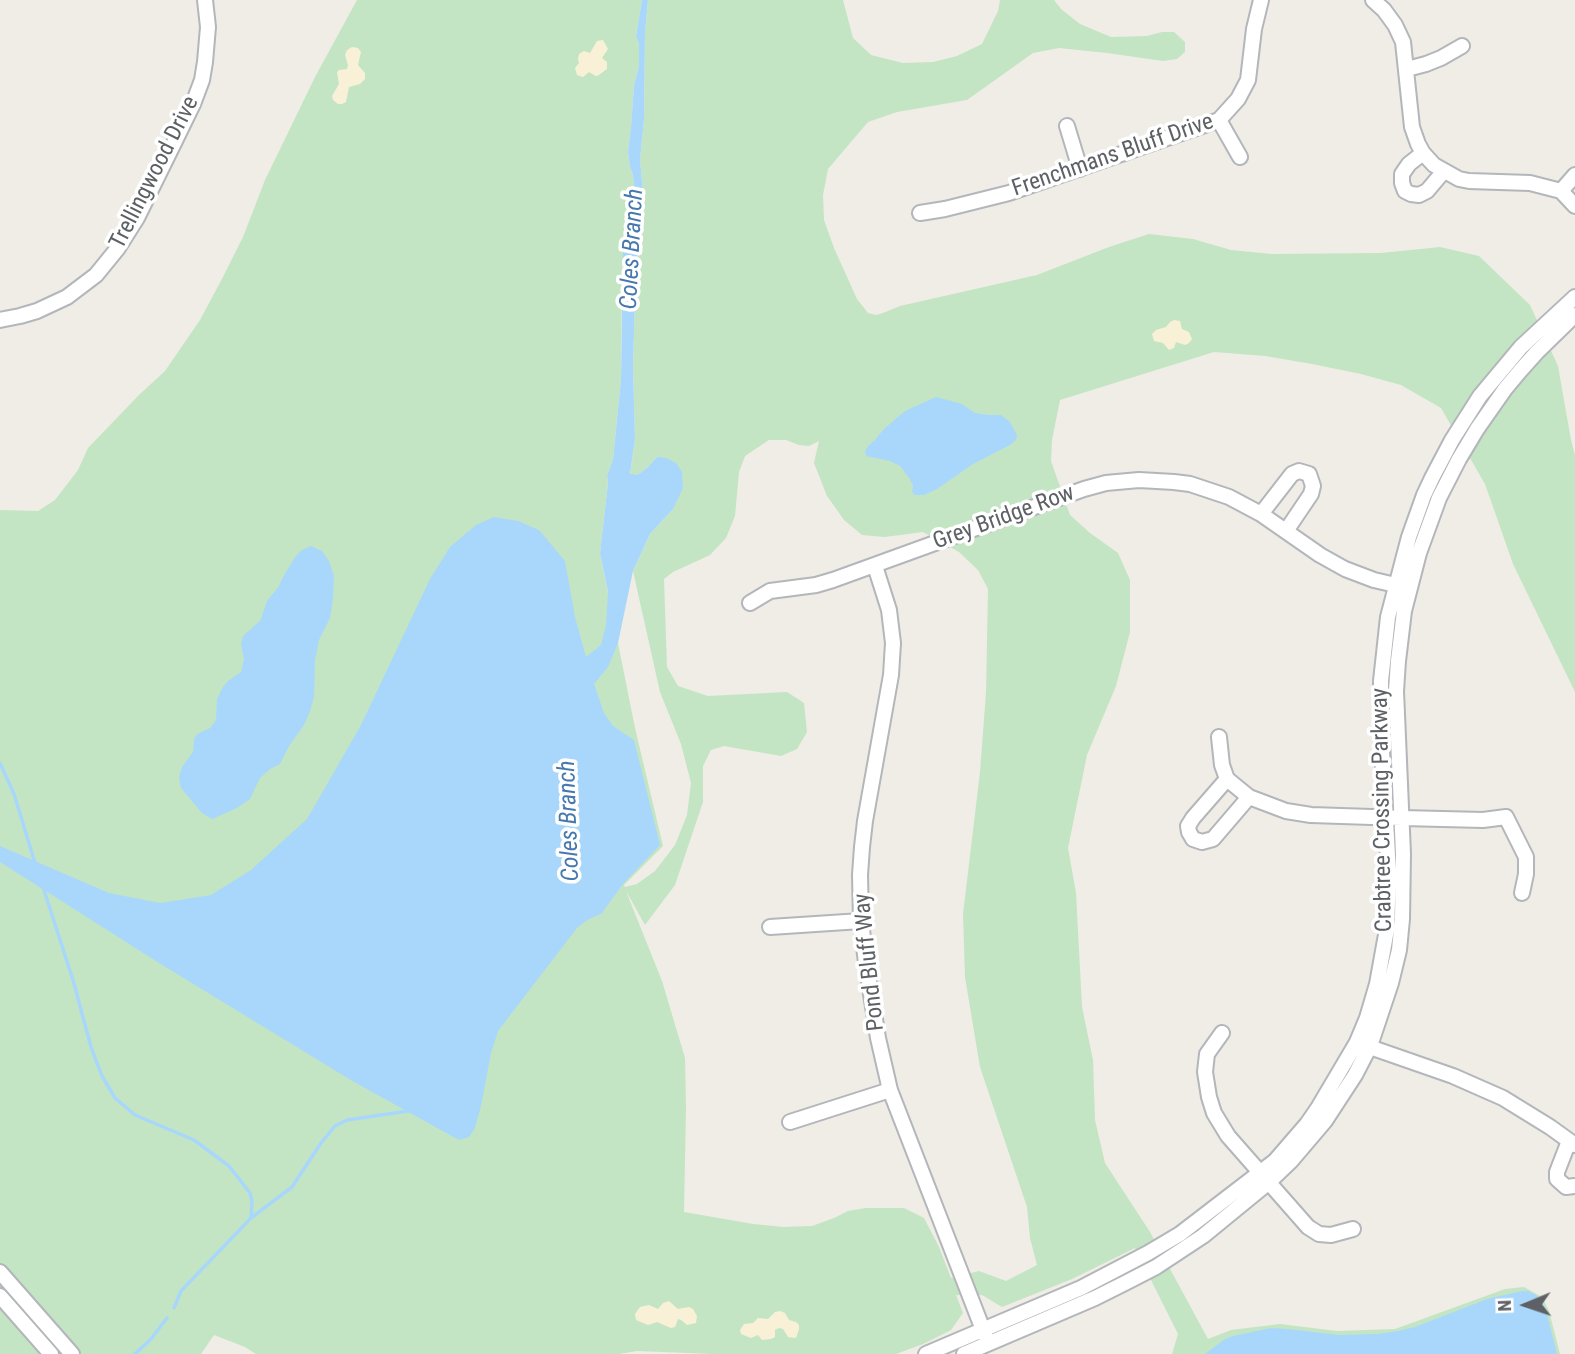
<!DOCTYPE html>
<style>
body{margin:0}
#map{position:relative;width:1575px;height:1354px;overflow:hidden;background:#efede6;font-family:"Roboto Condensed",sans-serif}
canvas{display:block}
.north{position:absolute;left:1491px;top:1270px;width:70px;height:70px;-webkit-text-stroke:5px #fff;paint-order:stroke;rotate:268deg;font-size:19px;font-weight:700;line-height:28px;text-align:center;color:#5d6165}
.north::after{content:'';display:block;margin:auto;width:24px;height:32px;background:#5d6165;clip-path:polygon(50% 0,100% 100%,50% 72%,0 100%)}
</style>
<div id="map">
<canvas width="1575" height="1354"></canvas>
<div class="north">N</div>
</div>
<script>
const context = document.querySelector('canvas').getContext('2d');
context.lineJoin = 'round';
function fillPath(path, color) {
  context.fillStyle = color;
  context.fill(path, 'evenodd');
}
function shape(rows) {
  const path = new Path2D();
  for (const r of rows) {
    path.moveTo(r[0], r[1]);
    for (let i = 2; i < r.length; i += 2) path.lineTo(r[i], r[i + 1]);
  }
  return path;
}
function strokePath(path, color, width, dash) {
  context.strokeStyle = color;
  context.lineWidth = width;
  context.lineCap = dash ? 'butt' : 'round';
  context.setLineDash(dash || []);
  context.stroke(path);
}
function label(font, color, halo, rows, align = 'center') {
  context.font = font + ' "Roboto Condensed",sans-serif';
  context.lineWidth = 7;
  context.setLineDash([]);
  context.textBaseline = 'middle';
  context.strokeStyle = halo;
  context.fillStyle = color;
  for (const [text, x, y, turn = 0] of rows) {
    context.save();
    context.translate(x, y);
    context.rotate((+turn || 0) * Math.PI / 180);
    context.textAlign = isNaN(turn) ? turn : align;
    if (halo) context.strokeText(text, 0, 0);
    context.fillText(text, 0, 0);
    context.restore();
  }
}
fillPath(shape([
 [357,0,642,0,636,36,639,44,639,66,634,85,631,128,628,152,630,167,633,175,635,197,632,210,628,221,622,267,621,379,613,459,607,476,608,483,600,553,635,728,663,846,624,885,625,887,637,884,655,871,675,845,687,815,691,783,681,744,660,692,633,571,650,534,673,509,657,457,647,468,637,475,630,475,635,439,633,366,636,268,641,223,643,192,640,160,644,119,645,33,648,0,843,0,853,38,871,55,903,63,933,62,957,56,982,44,998,11,1000,0,1054,0,1061,9,1080,24,1111,37,1147,36,1162,32,1174,32,1185,42,1185,52,1177,59,1163,61,1107,53,1059,48,1033,53,967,100,897,112,868,122,828,169,823,195,824,220,834,248,857,299,868,313,876,315,883,313,900,306,1037,275,1109,247,1149,234,1193,239,1231,250,1272,254,1381,253,1440,247,1479,256,1530,305,1558,366,1571,440,1575,455,1575,692,1513,564,1485,484,1441,408,1401,385,1361,374,1312,364,1265,356,1214,352,1060,400,1052,440,1051,461,1070,515,1090,533,1118,553,1130,580,1130,632,1116,686,1087,755,1068,848,1076,893,1082,1007,1093,1060,1095,1120,1105,1163,1150,1232,1208,1339,1231,1330,1280,1324,1337,1331,1395,1329,1505,1289,1524,1287,1542,1297,1549,1311,1560,1354,1172,1354,1178,1334,1135,1248,1072,1279,1002,1307,982,1295,956,1295,963,1313,951,1330,923,1344,896,1354,713,1354,637,1351,619,1354,256,1354,245,1347,214,1335,201,1354,0,1354,0,510,38,511,55,500,78,470,88,448,139,395,165,371,200,320,223,277,243,237,265,180,315,77],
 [769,440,786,440,799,445,809,446,819,441,814,463,827,496,844,520,862,535,885,537,923,532,959,552,978,570,988,589,986,693,980,772,963,914,965,977,980,1067,1027,1207,1030,1238,1037,1265,1006,1281,979,1271,951,1278,939,1247,924,1218,904,1208,866,1208,848,1211,834,1218,812,1226,784,1227,753,1224,684,1212,686,1107,685,1058,662,981,626,891,645,925,675,885,703,802,703,766,711,750,724,746,781,756,797,749,807,732,804,703,787,692,708,696,678,686,667,667,664,579,673,572,710,555,726,538,735,516,739,472,745,456]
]), '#c3e5c3');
fillPath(shape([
 [603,40,608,49,602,58,607,62,607,69,599,75,596,76,589,72,583,77,577,75,575,68,579,63,578,59,579,54,584,51,590,53,597,41],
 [352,47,358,48,361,52,358,65,365,73,365,79,360,84,349,87,346,102,342,104,338,104,333,100,332,96,339,84,337,72,339,70,347,69,348,65,345,55,347,50],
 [1174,320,1180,321,1182,329,1189,332,1192,339,1189,343,1185,345,1176,342,1174,348,1169,350,1163,343,1154,341,1152,334,1156,330,1166,327,1170,322],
 [669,1301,678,1309,689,1307,693,1309,697,1316,696,1323,687,1325,681,1320,678,1319,675,1327,671,1328,657,1322,648,1325,636,1320,635,1314,640,1307,649,1305,658,1309,663,1303],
 [780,1311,785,1313,789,1320,796,1322,799,1325,799,1329,796,1338,788,1337,783,1329,779,1328,775,1330,775,1337,771,1339,762,1340,758,1335,751,1338,741,1334,740,1330,744,1324,753,1323,758,1318,768,1319,775,1312]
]), '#f9f1d7');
fillPath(shape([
 [642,0,648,0,645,33,644,119,640,160,643,192,641,223,636,268,633,366,635,439,630,474,637,475,647,468,657,457,666,458,676,463,682,472,683,488,673,509,650,534,633,571,618,643,608,667,594,684,604,713,613,726,634,740,660,845,623,884,601,914,587,920,577,928,498,1031,491,1053,481,1106,475,1128,469,1137,459,1140,354,1082,159,963,0,862,0,846,109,893,160,903,211,895,251,870,307,819,361,725,430,579,450,547,476,525,494,517,518,521,539,530,565,561,575,617,586,657,601,645,606,625,608,592,600,553,608,483,607,476,613,459,621,379,623,252,628,221,632,210,635,197,633,175,630,167,628,152,631,127,634,85,639,66,639,44,636,36],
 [936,397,962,404,975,413,988,415,1001,415,1010,422,1017,435,1016,440,1010,445,973,464,937,489,924,495,915,495,912,492,913,486,910,479,900,466,890,461,866,456,865,451,869,445,874,441,884,429,905,411],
 [311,546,322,551,329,561,334,576,333,598,330,618,319,640,315,660,314,697,310,711,304,725,289,746,280,764,270,769,260,778,250,799,237,808,212,819,202,813,181,788,179,777,182,767,193,752,194,739,197,734,210,728,216,720,217,699,223,687,228,681,241,672,244,659,241,644,243,636,260,621,267,601,279,586,282,579,295,557,302,550],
 [1522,1291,1528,1291,1536,1295,1542,1302,1546,1310,1557,1354,1205,1354,1225,1339,1233,1336,1271,1328,1287,1329,1339,1335,1378,1334,1398,1331,1415,1327,1487,1299]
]), '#a9d7fc');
strokePath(shape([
 [0,763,14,794,35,863],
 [43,887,73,980,91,1047,102,1076,115,1098,135,1115,194,1140,229,1166,250,1193,252,1201,251,1218],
 [174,1308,181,1291,251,1218,292,1187,321,1143,335,1126,347,1120,408,1111],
 [135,1354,151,1339,167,1318]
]), '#a9d7fc', 3.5);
const minor = shape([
 [1373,0,1384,10,1395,25,1403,42,1412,127,1418,144,1423,153,1434,165,1459,179,1469,181,1530,183,1561,191,1575,206],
 [1407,69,1426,64,1441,58,1462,46],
 [1219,120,1240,157],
 [1067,126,1080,169],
 [1423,153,1409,164,1402,174,1402,183,1405,191,1411,194,1419,195,1427,191,1444,171],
 [1561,191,1575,175],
 [920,213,945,209,1009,193,1219,120,1238,99,1248,80,1254,29,1261,0],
 [0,320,20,316,37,311,67,297,96,275,118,248,137,218,175,141,193,104,202,80,205,62,208,27,205,0],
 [1261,514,1292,474,1299,471,1309,474,1313,486,1311,494,1286,531],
 [875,566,889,610,893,643,891,675,865,821,862,847,860,875,861,921,866,963,878,1038,890,1090,985,1335],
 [750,603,770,591,816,585,833,580,1084,489,1106,483,1139,480,1174,482,1190,484,1229,497,1261,514,1320,555,1345,569,1374,580,1404,587],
 [1219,737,1222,765,1227,779,1249,797,1286,811,1311,815,1402,818,1483,820,1506,817,1526,857,1526,874,1522,893],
 [1227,779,1193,818,1188,826,1189,832,1193,839,1202,842,1213,839,1249,797],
 [770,927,861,921],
 [1222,1033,1207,1054,1205,1072,1209,1097,1214,1113,1228,1136,1308,1227,1319,1234,1331,1235,1353,1229],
 [1361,1044,1453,1076,1503,1098,1550,1127,1575,1145],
 [790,1122,890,1090],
 [1569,1141,1557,1172,1557,1179,1566,1187,1575,1186],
 [0,1272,72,1354],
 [0,1296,51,1354],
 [926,1354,1081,1288,1148,1253,1180,1234,1275,1161,1307,1124,1318,1108,1357,1042,1367,1018,1377,984,1387,929,1389,873,1381,734,1381,681,1388,617,1409,537,1424,495,1432,478,1452,440,1480,396,1521,347,1575,297],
 [964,1354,1095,1298,1125,1283,1156,1267,1203,1236,1269,1182,1291,1161,1325,1121,1355,1075,1370,1046,1391,983,1399,950,1402,919,1403,854,1396,691,1398,661,1404,611,1419,553,1439,498,1459,459,1477,429,1505,389,1520,371,1537,352,1575,315]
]);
strokePath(minor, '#b3b6ba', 18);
strokePath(minor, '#fff', 14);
label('23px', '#5d6165', '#fff', [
 ["Frenchmans Bluff Drive",1113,156,-19],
 ["Trellingwood Drive",155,173,-63],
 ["Grey Bridge Row",1004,518,-20],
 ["Crabtree Crossing Parkway",1383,810,-91],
 ["Pond Bluff Way",870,962,-96]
]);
label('italic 24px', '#4678ae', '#fff', [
 ["Coles Branch",633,249,-87],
 ["Coles Branch",570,821,-92]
]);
</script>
